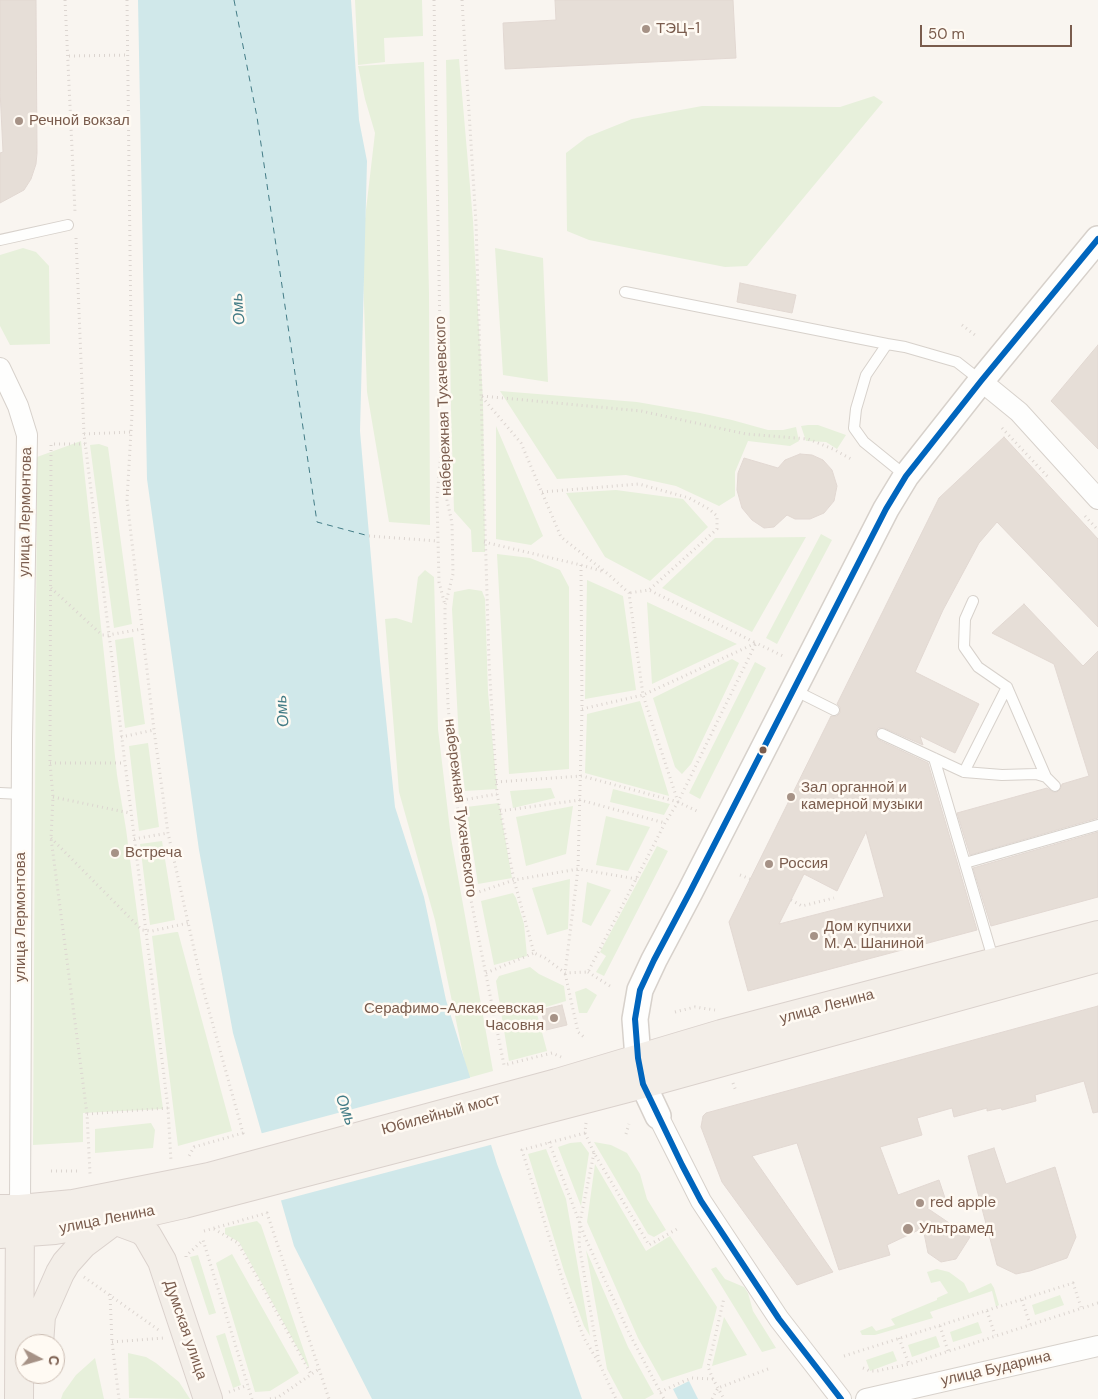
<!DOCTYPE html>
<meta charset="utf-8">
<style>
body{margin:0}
#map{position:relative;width:1098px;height:1399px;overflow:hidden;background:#f9f5f0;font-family:"DM Sans",sans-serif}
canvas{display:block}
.north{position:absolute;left:15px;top:1334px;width:50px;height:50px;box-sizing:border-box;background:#fffaf3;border:1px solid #cabbb1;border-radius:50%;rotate:96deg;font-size:14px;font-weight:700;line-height:20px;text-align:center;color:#7a5c4d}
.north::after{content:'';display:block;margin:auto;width:18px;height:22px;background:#a69286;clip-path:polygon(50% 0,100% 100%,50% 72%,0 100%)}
.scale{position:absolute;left:920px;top:25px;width:152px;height:22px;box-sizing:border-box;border:2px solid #7a5c4d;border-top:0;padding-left:6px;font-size:15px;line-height:18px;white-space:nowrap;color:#7a5c4d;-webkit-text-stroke:4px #fffaf3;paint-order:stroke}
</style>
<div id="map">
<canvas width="1098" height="1399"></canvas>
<div class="north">С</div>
<div class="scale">50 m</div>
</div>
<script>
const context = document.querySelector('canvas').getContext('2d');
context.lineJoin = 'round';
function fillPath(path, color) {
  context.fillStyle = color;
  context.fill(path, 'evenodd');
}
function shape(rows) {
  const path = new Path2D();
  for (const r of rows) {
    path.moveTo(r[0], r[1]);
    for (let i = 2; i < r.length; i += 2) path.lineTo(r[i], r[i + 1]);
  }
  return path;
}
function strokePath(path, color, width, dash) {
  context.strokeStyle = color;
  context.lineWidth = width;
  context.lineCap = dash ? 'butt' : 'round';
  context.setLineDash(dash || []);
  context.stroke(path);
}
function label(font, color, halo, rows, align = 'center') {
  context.font = font + ' "DM Sans",sans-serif';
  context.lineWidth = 5;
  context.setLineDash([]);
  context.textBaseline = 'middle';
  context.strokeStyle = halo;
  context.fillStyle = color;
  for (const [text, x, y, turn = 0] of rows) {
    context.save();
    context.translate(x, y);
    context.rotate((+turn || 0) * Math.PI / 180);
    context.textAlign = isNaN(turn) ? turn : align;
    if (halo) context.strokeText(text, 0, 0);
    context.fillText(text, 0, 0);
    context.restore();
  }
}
fillPath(shape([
 [355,0,422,0,423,36,384,38,385,62,358,65],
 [459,59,473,221,483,401,485,552,472,552,471,530,454,511,451,410,446,60],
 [424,62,429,294,430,525,389,522,367,392,362,244,375,133,365,99,358,66],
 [874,96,883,102,747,266,725,267,589,240,567,231,566,153,587,137,632,119,702,106,840,107],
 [23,248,36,252,49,266,50,344,10,345,0,326,0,255],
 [495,248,543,258,548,382,503,375],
 [500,391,637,402,700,413,732,420,768,430,783,430,796,427,799,441,790,446,748,441,735,472,735,496,719,506,676,486,626,475,557,479],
 [808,425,818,425,846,435,837,449,826,442,806,441,801,426],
 [496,426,543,536,531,545,496,539],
 [81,441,117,775,126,829,163,1109,83,1113,83,1142,33,1145,37,457],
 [99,444,108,447,132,624,114,628,90,445],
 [616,490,683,499,708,527,650,581,605,557,566,493],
 [821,534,832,540,777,644,766,638],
 [806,537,752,632,662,588,715,538],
 [497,554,530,558,560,570,569,587,569,769,509,774],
 [425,570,434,577,438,729,451,838,493,1071,468,1078,435,920,399,792,385,619,396,618,412,623,418,577],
 [587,580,623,596,636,690,585,699],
 [469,589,482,591,485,599,488,692,497,789,465,791,459,741,452,609,454,592],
 [647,602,737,644,652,684],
 [133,637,145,724,125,728,115,640],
 [732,659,739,663,691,764,682,774,675,767,653,698],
 [755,662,766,668,700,799,689,793],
 [640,701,669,796,585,773,587,714],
 [148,743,159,827,139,831,129,746],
 [551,788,555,798,513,808,510,791],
 [613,789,670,804,664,815,610,802],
 [499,803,512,878,478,884,466,807],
 [573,806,566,854,526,866,516,817],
 [606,816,650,827,628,871,596,865],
 [162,841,175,920,150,925,140,844],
 [657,846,668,851,604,976,596,972,606,956,600,952],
 [570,879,568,929,547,935,532,888],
 [587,882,611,890,591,926,582,922],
 [513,893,516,898,524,924,527,956,494,965,481,901],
 [176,932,178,932,232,1131,178,1146,152,936],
 [530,967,539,974,564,986,566,1001,536,1010,547,1051,509,1061,496,981,499,976],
 [586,988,597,995,587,1013,579,1013,575,992],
 [151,1123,155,1130,153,1148,95,1153,95,1129],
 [581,1142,589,1153,581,1206,558,1147,570,1143],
 [594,1142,611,1145,627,1153,640,1174,647,1199,666,1230,654,1237,648,1234],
 [546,1149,566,1199,590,1336,584,1326,564,1271,528,1154],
 [595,1164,646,1251,670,1236,717,1307,702,1368,662,1381,638,1338,587,1222],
 [257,1221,261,1225,309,1366,308,1367,239,1242,225,1234,225,1228],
 [586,1250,628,1347,654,1394,645,1399,623,1399,607,1369],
 [232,1254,299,1373,270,1391,255,1392,216,1263],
 [198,1255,216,1313,209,1315,190,1257],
 [716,1267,725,1279,744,1287,748,1293,753,1311,776,1348,762,1352,711,1269],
 [937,1269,949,1272,964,1283,969,1293,991,1283,994,1288,999,1305,996,1307,992,1291,930,1312,933,1318,875,1335,862,1335,860,1331,872,1326,876,1331,895,1325,891,1319,937,1300,937,1298,948,1293,940,1281,931,1283,927,1272],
 [1060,1295,1064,1305,1035,1315,1032,1305],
 [724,1317,747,1355,712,1366],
 [978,1322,982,1333,953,1342,950,1332],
 [225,1333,241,1385,233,1388,216,1336],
 [936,1336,940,1347,912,1357,908,1345],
 [893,1351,897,1361,870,1371,866,1360],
 [128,1353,146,1357,156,1363,179,1382,190,1399,129,1398],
 [95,1358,104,1399,61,1399,63,1393,76,1375]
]), '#e7f0db');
fillPath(shape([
 [138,0,351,0,359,120,367,161,360,431,380,661,395,807,424,897,446,1000,497,1164,552,1313,582,1399,372,1399,294,1246,233,1033,199,850,147,479],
 [689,1381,698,1399,678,1399,673,1389]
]), '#d0e8ea');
fillPath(shape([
 [473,1077,494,1144,279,1201,259,1134]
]), '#f9f5f0');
strokePath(shape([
 [234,0,257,117,317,522,369,536]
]), '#437c86', 1, [6, 5]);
const building = shape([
 [0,0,36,0,37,153,36,164,31,179,24,190,0,203,0,153,3,152,0,90,0,0],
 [555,0,733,0,736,58,505,69,503,23,556,20,555,0],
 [740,283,796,295,792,313,737,302,740,283],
 [1098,345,1098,449,1051,401,1098,345],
 [1004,437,1098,539,1098,627,997,522,979,543,943,610,915,672,979,704,955,753,920,736,923,745,884,728,878,728,875,734,879,740,928,763,977,930,748,991,729,922,831,716,837,716,840,713,840,707,837,704,939,498,1004,437],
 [866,832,884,897,779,924,804,874,837,891,866,832],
 [800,454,812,455,823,460,832,470,837,486,834,501,824,513,810,519,795,519,787,515,774,527,764,528,752,520,742,508,737,490,738,473,744,458,778,468,785,460,800,454],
 [1024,604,1083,666,1098,651,1098,818,970,855,957,813,1047,788,1053,792,1057,792,1061,788,1062,784,1089,776,1054,664,992,633,1024,604],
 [1098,832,1098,897,991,926,973,868,1098,832],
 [562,1005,567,1025,546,1030,541,1010,562,1005],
 [1098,1006,1098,1112,1093,1113,1084,1081,1035,1095,1036,1101,1002,1110,1001,1108,987,1111,987,1108,954,1117,952,1108,917,1118,922,1135,880,1147,898,1195,939,1180,946,1201,927,1208,970,1237,956,1259,941,1262,928,1253,923,1228,887,1245,890,1255,839,1270,797,1143,752,1156,833,1272,797,1285,722,1182,701,1127,703,1116,706,1113,1098,1006],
 [994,1148,1006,1184,1055,1167,1076,1237,1067,1258,1030,1271,1016,1274,997,1265,968,1156,994,1148]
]);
fillPath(building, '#e6ded7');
strokePath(building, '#e2d8d2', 1);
const service = shape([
 [0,240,68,225],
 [625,292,887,344],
 [906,476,864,442,854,428,856,409,866,375,887,344,905,347,957,362,980,380],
 [1007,687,1046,777],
 [794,690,834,710],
 [882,734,964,772,1002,775,1036,774,1046,777,1055,786],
 [934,758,994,962],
 [964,772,1007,687,978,667,964,647,965,619,973,601],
 [0,793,21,794],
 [965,863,1098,825]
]);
const minor = shape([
 [0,368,18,406,27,435,22,739,20,1209],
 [981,381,1019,412,1098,499],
 [658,1116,701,1201,779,1319,841,1399],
 [866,1399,1098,1346]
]);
const tertiary = shape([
 [658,1116,643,1084,638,1058,635,1019,640,990,654,960,690,892,886,509,906,476,981,381,1098,239]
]);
const primary = shape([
 [0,1209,20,1209,73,1204,209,1177,557,1083,721,1034,1098,935],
 [114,1220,141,1230,147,1235,162,1261,208,1399],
 [0,1234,55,1230,114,1220,184,1204,643,1084,1098,958],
 [39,1344,41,1316,60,1273,66,1263,83,1244,111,1223],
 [19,1399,20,1216]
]);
strokePath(service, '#d7d1cb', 12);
strokePath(minor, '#d7d1cb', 22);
strokePath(tertiary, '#d7d1cb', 28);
strokePath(primary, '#dad1cc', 30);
strokePath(shape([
 [65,0,75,212],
 [127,0,132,414,127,500,154,730,168,833,203,989,243,1133,194,1147,189,1156],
 [434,0,442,442,447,500,452,523,453,574,445,606,445,623,448,705,459,823,470,895,504,1065,552,1053,561,1057],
 [462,0,476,223,489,662,497,794,514,880,534,953,545,958,565,973,588,972,665,823,678,802,756,643,649,590,629,593],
 [69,56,128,55],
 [76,238,84,434,168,1108,171,1161],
 [962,325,975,335],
 [482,396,641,411,746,434,808,439,833,449,851,459],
 [482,397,521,443,561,537,608,574,629,593,643,695,678,802],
 [1002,428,1048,477],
 [84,434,132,432],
 [85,444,51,444,50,763,53,797,51,838,87,1114,90,1174],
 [441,452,437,498,439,582,445,605],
 [542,492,639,484,689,498,709,509,717,516,717,529,649,590],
 [1085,516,1098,530],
 [369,536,438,541],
 [484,542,581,565,605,572],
 [581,565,582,709,578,869,565,973,578,1032,585,1038],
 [51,588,102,635,108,635,142,629],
 [582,709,643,695,756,643,785,657],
 [121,737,154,730],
 [50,763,124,763],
 [496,782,582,776,678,802,699,812],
 [53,797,130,813],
 [457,801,497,794],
 [500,811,580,800,665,823],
 [51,838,142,930,152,931,188,923],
 [134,839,168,833],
 [740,875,750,879],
 [470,895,514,880,578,869,637,879],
 [791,900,802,906,834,898],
 [588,972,613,988],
 [486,973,534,953],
 [675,1012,695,1007,715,1010],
 [733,1083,736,1091],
 [87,1114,168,1108],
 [586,1123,585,1133,522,1150,566,1291,584,1338,600,1365,616,1399],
 [585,1133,594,1153,649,1245,677,1229],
 [626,1134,629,1124],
 [549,1142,585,1237,629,1333,664,1399],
 [594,1153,580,1222,579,1244,599,1361],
 [51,1171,77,1171],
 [214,1229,238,1243,311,1374],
 [204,1231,267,1213,329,1399],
 [186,1257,186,1256,203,1240,252,1399],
 [84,1277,160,1331],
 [110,1294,112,1342,119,1399],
 [1022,1300,1030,1324],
 [987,1311,995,1335],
 [940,1326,948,1351],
 [899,1338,909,1364],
 [112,1342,164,1338],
 [844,1356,1073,1283,1081,1307],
 [863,1368,870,1371,877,1371,909,1364,1098,1303],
 [713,1379,708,1367,724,1298],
 [229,1392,248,1385],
 [660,1392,684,1381,692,1378,713,1379,724,1399],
 [270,1399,277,1398,319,1369],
 [712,1399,718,1388,768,1369]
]), '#dcd5d0', 3, [1, 4]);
strokePath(service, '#fefefd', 10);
strokePath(minor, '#fefefd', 20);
strokePath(tertiary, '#fefefd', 25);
strokePath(primary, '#f3eee8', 28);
strokePath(shape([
 [841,1399,779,1319,701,1201,682,1165,643,1084,638,1058,635,1019,640,990,654,960,690,892,886,509,906,476,981,381,1098,239]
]), '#0065bd', 6);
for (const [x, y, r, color] of [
 [646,29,5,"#a69286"],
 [19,121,5,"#a69286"],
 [763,750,4.5,"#7a5c4d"],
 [791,797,5,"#a69286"],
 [115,853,5,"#a69286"],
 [769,864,5,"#a69286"],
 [814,936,5,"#a69286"],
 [554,1018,5,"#a69286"],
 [920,1203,5,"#a69286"],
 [908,1229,6,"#a69286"]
]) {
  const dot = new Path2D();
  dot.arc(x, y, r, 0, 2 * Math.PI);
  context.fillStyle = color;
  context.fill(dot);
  strokePath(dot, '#fffaf3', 2);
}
label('15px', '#7a5c4d', '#fffaf3', [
 ["ТЭЦ-1",656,29],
 ["Речной вокзал",29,121],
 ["Зал органной и",801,788],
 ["камерной музыки",801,805],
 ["Встреча",125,853],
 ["Россия",779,864],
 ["Дом купчихи",824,927],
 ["М. А. Шаниной",824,944],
 ["Серафимо-Алексеевская",544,1009,"right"],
 ["Часовня",544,1026,"right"],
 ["red apple",930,1203],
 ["Ультрамед",919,1229]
], 'left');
label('15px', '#7a5c4d', '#fffaf3', [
 ["набережная Тухачевского",444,406,-92],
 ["улица Лермонтова",26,512,-89],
 ["набережная Тухачевского",460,808,83],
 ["улица Лермонтова",21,917,-90],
 ["улица Ленина",827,1007,-15],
 ["Юбилейный мост",441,1115,-15],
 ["улица Ленина",107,1220,-11],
 ["Думская улица",185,1330,71],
 ["улица Бударина",996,1369,-13]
]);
label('italic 16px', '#437c86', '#fffaf3', [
 ["Омь",239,309,-96],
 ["Омь",283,711,-96],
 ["Омь",345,1110,69]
]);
</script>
